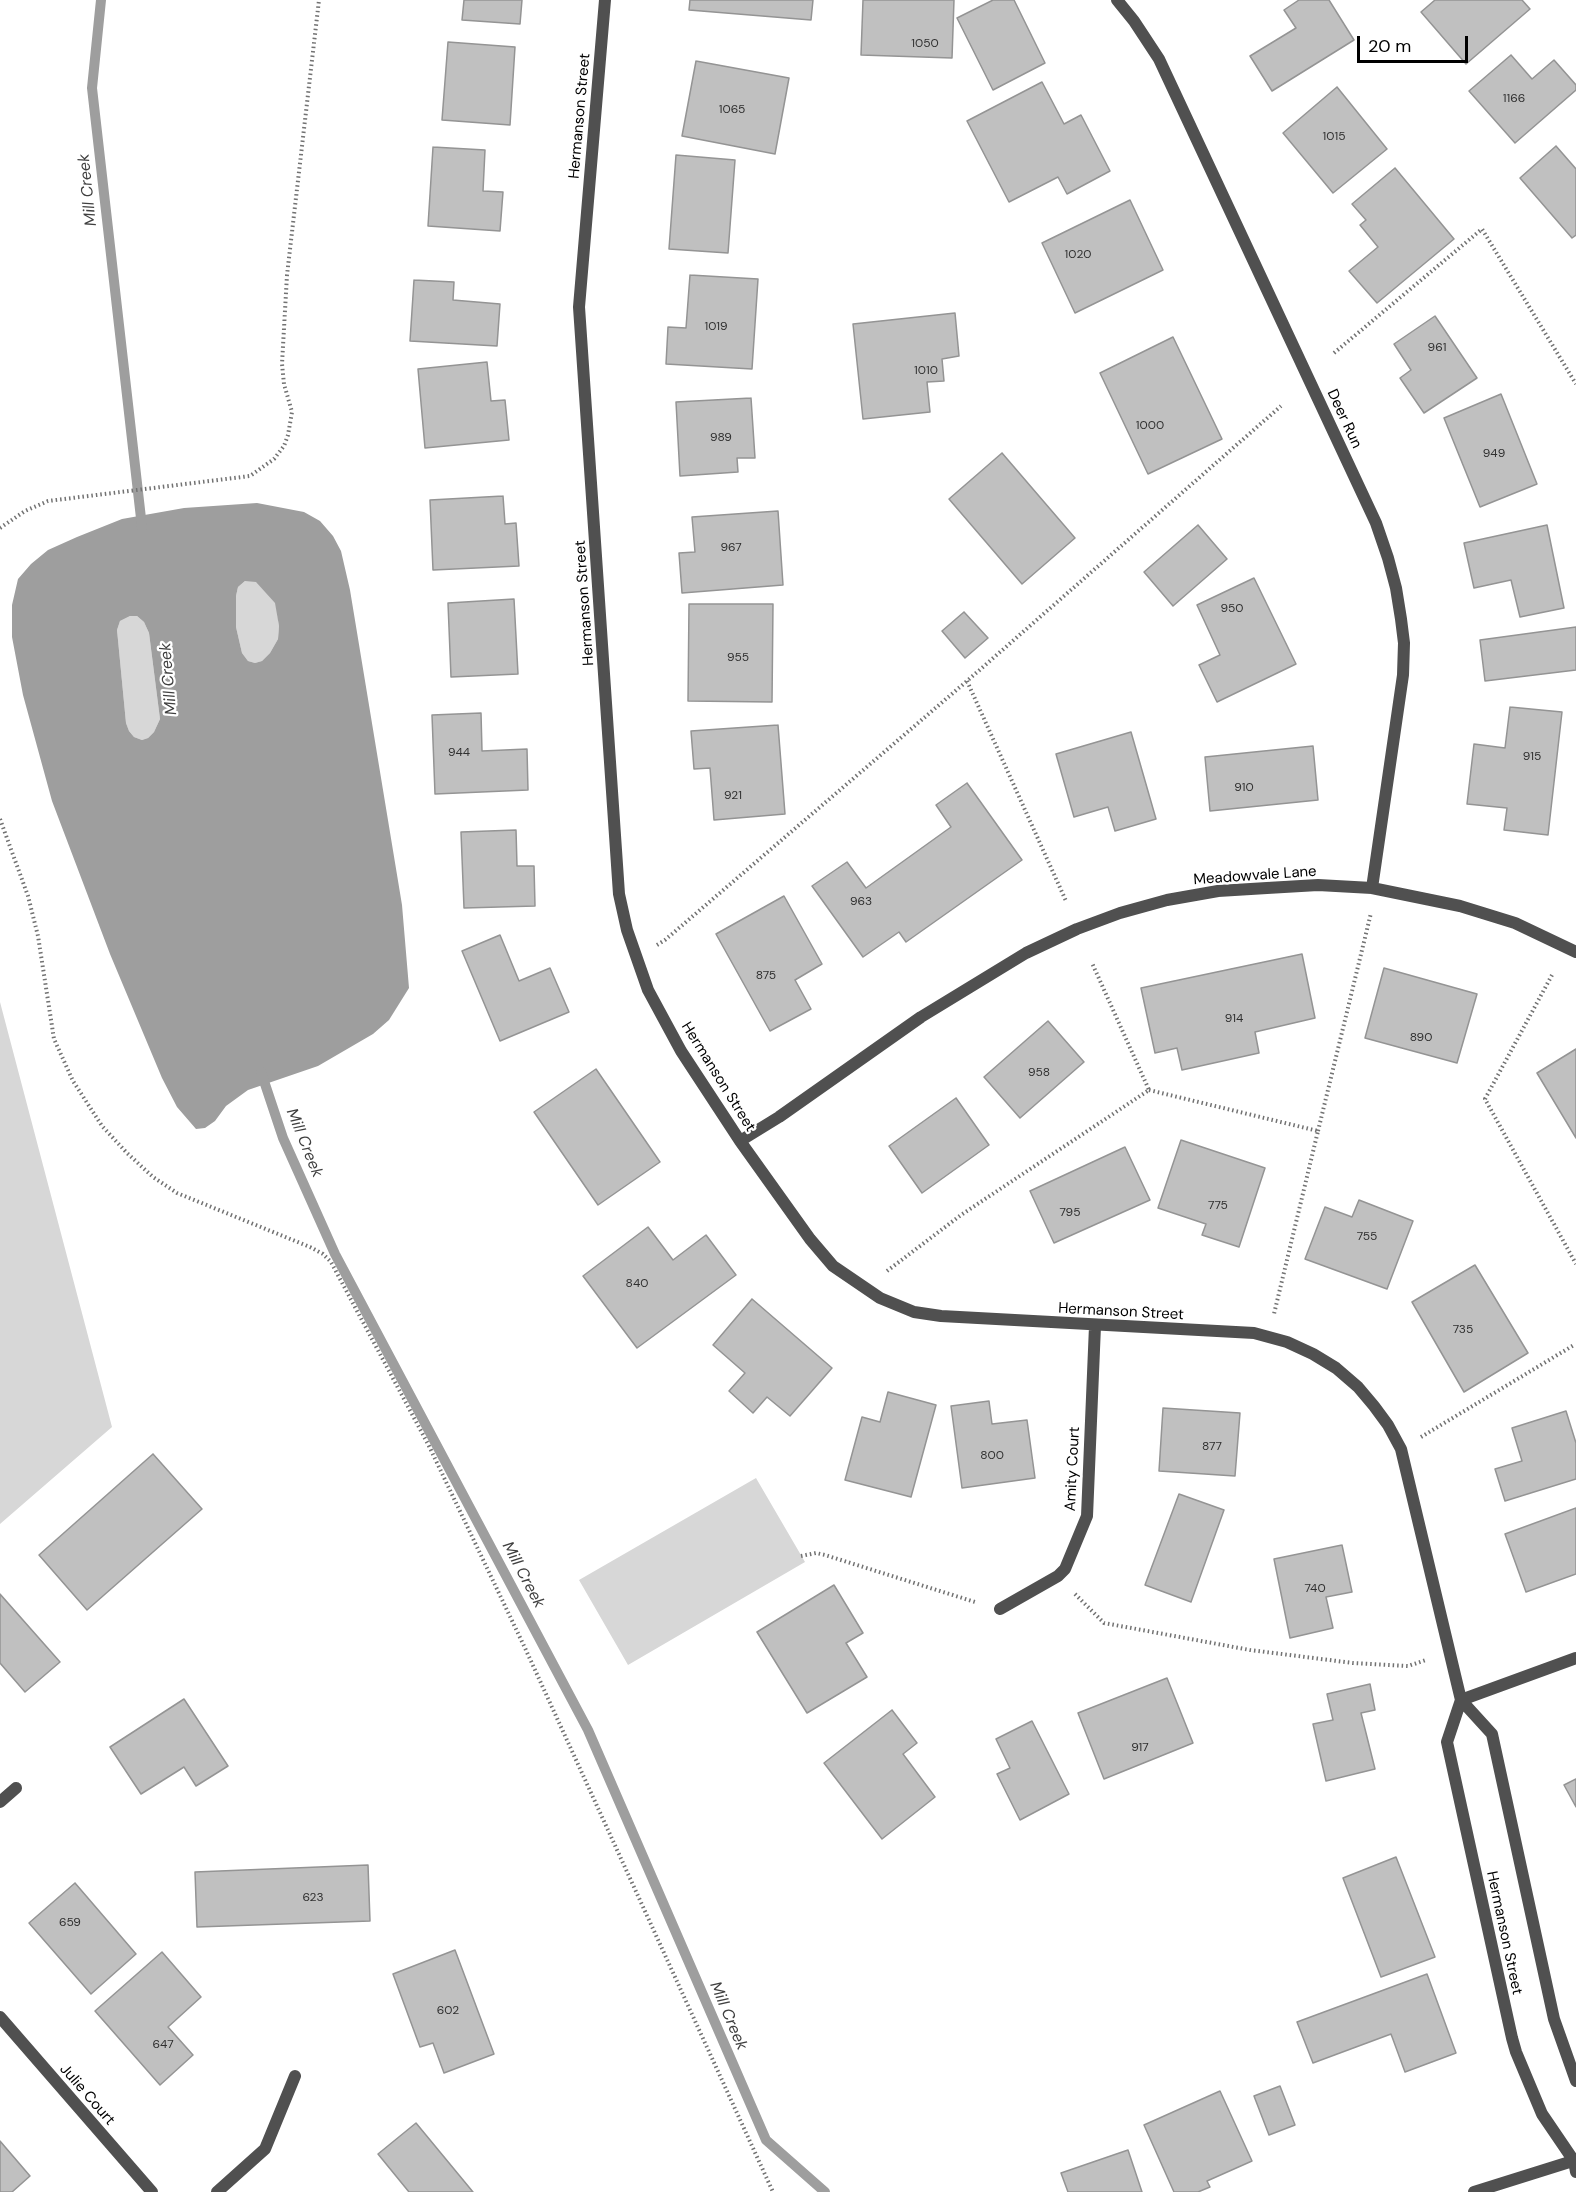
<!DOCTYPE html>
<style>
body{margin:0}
#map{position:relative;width:1576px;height:2192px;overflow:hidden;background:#fff;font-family:"DM Sans",sans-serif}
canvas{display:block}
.scale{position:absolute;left:1357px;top:36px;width:111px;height:27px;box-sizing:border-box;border:3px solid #000;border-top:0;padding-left:8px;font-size:18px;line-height:21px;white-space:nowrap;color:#000;-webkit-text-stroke:4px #fff;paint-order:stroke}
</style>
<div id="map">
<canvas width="1576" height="2192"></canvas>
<div class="scale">20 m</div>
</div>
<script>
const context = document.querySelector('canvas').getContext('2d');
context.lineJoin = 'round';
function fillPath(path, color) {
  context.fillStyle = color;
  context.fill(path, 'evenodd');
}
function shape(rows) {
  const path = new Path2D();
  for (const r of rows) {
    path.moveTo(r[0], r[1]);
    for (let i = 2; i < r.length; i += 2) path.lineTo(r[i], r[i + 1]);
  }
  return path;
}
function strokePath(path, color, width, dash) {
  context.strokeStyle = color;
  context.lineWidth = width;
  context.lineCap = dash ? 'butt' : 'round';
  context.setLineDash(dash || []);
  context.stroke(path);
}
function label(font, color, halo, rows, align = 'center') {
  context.font = font + ' "DM Sans",sans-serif';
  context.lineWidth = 4.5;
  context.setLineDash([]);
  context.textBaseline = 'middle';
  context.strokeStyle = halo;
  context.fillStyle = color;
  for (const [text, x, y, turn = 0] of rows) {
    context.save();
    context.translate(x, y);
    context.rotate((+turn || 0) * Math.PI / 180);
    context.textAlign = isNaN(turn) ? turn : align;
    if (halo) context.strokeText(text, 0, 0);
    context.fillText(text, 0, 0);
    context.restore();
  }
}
fillPath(shape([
 [245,581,256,581,276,603,279,626,278,639,270,653,262,661,255,663,248,661,242,653,236,627,236,596,238,587],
 [130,616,137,616,144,622,149,633,160,719,154,732,148,738,142,740,134,737,129,731,126,723,118,640,117,630,120,621],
 [0,1002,112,1427,0,1524],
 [756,1478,805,1562,628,1665,579,1580]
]), '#d7d7d7');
fillPath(shape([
 [257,503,304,512,320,521,333,536,341,551,350,590,402,905,409,988,389,1020,373,1034,318,1066,248,1090,226,1106,215,1121,205,1128,196,1129,177,1107,162,1078,110,954,52,801,23,695,12,637,12,605,18,579,31,564,48,550,77,537,122,519,184,508],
 [245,581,256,582,275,603,279,626,278,639,270,653,262,661,255,663,248,661,242,653,236,627,236,596,238,587],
 [130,616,137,616,144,622,149,633,160,719,154,732,148,738,142,740,134,737,129,731,126,723,118,640,117,630,120,621]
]), '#9e9e9e');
strokePath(shape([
 [101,0,92,88,142,527],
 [261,1072,283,1138,335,1254,588,1730,766,2140,825,2192]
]), '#9e9e9e', 10);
const building = shape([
 [464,0,522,0,520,24,462,20,464,0],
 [690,0,813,0,811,20,689,10,690,0],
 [863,0,954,0,952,58,861,55,863,0],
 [993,0,1014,0,1045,63,993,90,957,18,993,0],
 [1299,0,1329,0,1354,40,1272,91,1250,56,1296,28,1284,10,1299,0],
 [1435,0,1522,0,1530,9,1466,64,1421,12,1435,0],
 [448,42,515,47,510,125,442,120,448,42],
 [1511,55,1532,79,1554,60,1576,85,1576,90,1515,143,1469,91,1511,55],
 [696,61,789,78,775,154,682,136,696,61],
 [1042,82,1064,124,1081,115,1110,171,1067,194,1058,177,1009,202,967,121,1042,82],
 [1337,87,1387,149,1333,193,1283,133,1337,87],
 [1556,146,1576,169,1576,235,1572,238,1520,178,1556,146],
 [433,147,485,150,483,191,503,192,500,231,428,226,433,147],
 [676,155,735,160,728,253,669,249,676,155],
 [1395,168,1454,239,1377,303,1349,271,1378,247,1360,225,1366,220,1352,204,1395,168],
 [1130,200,1163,270,1075,313,1042,243,1130,200],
 [690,275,758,279,752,369,666,364,668,327,686,328,690,275],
 [414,280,454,282,453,300,500,304,497,346,410,341,414,280],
 [955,313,959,356,942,359,944,381,927,382,930,412,863,419,853,324,955,313],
 [1435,316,1477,378,1424,413,1400,378,1411,370,1394,344,1435,316],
 [1173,337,1222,439,1148,474,1100,373,1173,337],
 [487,362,491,401,505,400,509,440,425,448,418,369,487,362],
 [1501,394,1537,484,1480,507,1444,418,1501,394],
 [751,398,755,458,737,458,738,472,680,476,676,402,751,398],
 [1002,453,1075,538,1022,584,949,499,1002,453],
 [503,496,505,524,516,523,519,566,433,570,430,500,503,496],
 [778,511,783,585,682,593,679,553,695,552,692,517,778,511],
 [1198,525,1227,559,1173,606,1144,572,1198,525],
 [1547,525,1564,608,1520,617,1511,580,1474,588,1464,543,1547,525],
 [1254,578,1296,664,1217,702,1199,665,1220,655,1197,605,1254,578],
 [514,599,518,674,451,677,448,603,514,599],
 [689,604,773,604,772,702,688,701,689,604],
 [964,612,988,638,965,658,942,631,964,612],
 [1576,627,1576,670,1485,681,1480,640,1576,627],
 [1510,707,1562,712,1548,835,1504,830,1507,808,1467,804,1474,744,1505,748,1510,707],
 [481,713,482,751,527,749,528,790,435,794,432,715,481,713],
 [778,725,785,814,714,820,710,768,694,769,691,731,778,725],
 [1131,732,1156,819,1115,831,1108,807,1074,817,1056,754,1131,732],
 [1313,746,1318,800,1210,811,1205,757,1313,746],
 [967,783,1022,860,906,942,899,932,863,957,812,886,847,862,866,888,951,827,936,805,967,783],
 [516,830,517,866,534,866,535,906,464,908,461,832,516,830],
 [784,896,822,964,795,980,811,1009,770,1031,716,934,784,896],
 [500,935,519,981,550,968,569,1012,500,1041,462,951,500,935],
 [1302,954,1315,1018,1255,1032,1259,1053,1182,1070,1177,1048,1155,1053,1141,988,1302,954],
 [1384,968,1477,994,1457,1063,1365,1038,1384,968],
 [1048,1021,1084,1062,1020,1118,984,1077,1048,1021],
 [1576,1049,1576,1138,1537,1073,1576,1049],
 [596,1069,660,1162,598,1205,534,1112,596,1069],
 [956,1098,989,1145,922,1193,889,1146,956,1098],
 [1181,1140,1265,1168,1239,1247,1202,1235,1206,1224,1158,1208,1181,1140],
 [1125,1147,1150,1200,1054,1243,1030,1191,1125,1147],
 [1359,1200,1413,1221,1387,1289,1305,1259,1325,1207,1352,1217,1359,1200],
 [648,1227,673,1260,706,1235,736,1275,637,1348,583,1276,648,1227],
 [1475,1265,1528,1353,1464,1392,1412,1302,1475,1265],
 [752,1299,832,1368,790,1416,767,1397,753,1413,729,1391,745,1373,713,1345,752,1299],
 [888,1392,936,1405,911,1497,845,1480,862,1417,880,1422,888,1392],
 [989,1401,992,1424,1027,1420,1035,1478,962,1488,951,1406,989,1401],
 [1163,1408,1240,1413,1235,1476,1159,1471,1163,1408],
 [1566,1411,1576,1443,1576,1479,1505,1501,1495,1469,1522,1461,1512,1428,1566,1411],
 [153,1454,202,1509,87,1610,39,1555,153,1454],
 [1179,1494,1224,1510,1191,1602,1145,1585,1179,1494],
 [1576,1508,1576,1574,1526,1592,1505,1534,1576,1508],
 [1342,1545,1352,1592,1326,1597,1333,1628,1290,1638,1274,1559,1342,1545],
 [834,1585,863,1633,846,1643,867,1677,807,1713,757,1632,834,1585],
 [0,1594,60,1662,25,1692,0,1663,0,1594],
 [1167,1678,1193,1743,1104,1779,1078,1713,1167,1678],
 [1370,1684,1375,1710,1361,1713,1375,1769,1326,1781,1313,1724,1333,1720,1327,1694,1370,1684],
 [184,1699,228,1766,196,1786,184,1767,141,1794,110,1747,184,1699],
 [892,1710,917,1743,903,1754,935,1797,882,1839,824,1763,892,1710],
 [1032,1721,1069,1794,1020,1820,997,1774,1010,1768,996,1739,1032,1721],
 [1576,1779,1576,1807,1564,1785,1576,1779],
 [1396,1857,1435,1957,1381,1977,1343,1878,1396,1857],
 [368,1865,370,1921,197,1927,195,1872,368,1865],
 [75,1883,136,1954,91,1994,29,1923,75,1883],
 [455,1950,494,2054,444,2073,433,2043,420,2047,393,1974,455,1950],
 [162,1952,201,1997,168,2027,193,2055,160,2085,95,2011,162,1952],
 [1427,1974,1456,2053,1405,2072,1391,2034,1313,2063,1297,2022,1427,1974],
 [1280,2086,1295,2125,1269,2135,1254,2096,1280,2086],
 [1220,2091,1252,2161,1207,2181,1210,2187,1198,2192,1174,2192,1144,2125,1220,2091],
 [416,2123,473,2192,409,2192,378,2154,416,2123],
 [0,2141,30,2176,12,2192,0,2192,0,2141],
 [1128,2150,1142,2192,1068,2192,1061,2173,1128,2150]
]);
fillPath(building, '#c0c0c0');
strokePath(building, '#949494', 1.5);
strokePath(shape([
 [1334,353,1482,229,1576,384],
 [0,528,25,511,48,501,250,476,274,459,284,446,288,435,292,412,284,384,282,364,287,275,319,0],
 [967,681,1066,901],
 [0,819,28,896,38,936,54,1039,73,1081,102,1126,127,1153,153,1177,177,1193,310,1247,323,1254,331,1262,429,1446,525,1648,773,2192],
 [657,945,665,940,967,681,1281,406],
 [1552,975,1485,1099,1576,1264],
 [1149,1090,1318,1131,1274,1314],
 [1318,1131,1371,913],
 [887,1271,961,1215,1149,1090,1092,963],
 [1421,1437,1574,1345],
 [801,1556,816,1553,825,1555,975,1602],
 [1075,1594,1104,1623,1250,1650,1353,1663,1408,1666,1426,1660]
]), '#727272', 4, [1.5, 3]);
strokePath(shape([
 [605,0,579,307,619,894,627,930,648,990,681,1051,740,1141,810,1239,833,1266,880,1298,914,1312,941,1316,1254,1333,1287,1342,1313,1354,1336,1368,1358,1387,1374,1406,1388,1425,1401,1449,1461,1700,1492,1734,1554,2019,1576,2081],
 [1117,0,1134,21,1159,59,1376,523,1388,558,1396,588,1401,619,1404,643,1403,675,1372,888],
 [740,1141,779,1117,921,1017,1026,953,1077,929,1120,913,1167,900,1218,891,1267,888,1318,885,1372,888,1460,906,1515,923,1576,952],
 [1000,1609,1058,1576,1065,1569,1087,1516,1095,1326],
 [1461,1700,1447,1742,1512,2038,1516,2052,1542,2114,1574,2161,1576,2172],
 [1461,1700,1576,1658],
 [0,1802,16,1788],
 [0,2017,152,2192],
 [217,2192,265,2149,295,2076],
 [1474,2192,1576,2160]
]), '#505050', 12);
label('12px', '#303030', null, [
 ["1050",925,44],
 ["1166",1514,99],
 ["1065",732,110],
 ["1015",1334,137],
 ["1020",1078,255],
 ["1019",716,327],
 ["961",1437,348],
 ["1010",926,371],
 ["1000",1150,426],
 ["989",721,438],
 ["949",1494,454],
 ["967",731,548],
 ["950",1232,609],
 ["955",738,658],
 ["944",459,753],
 ["915",1532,757],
 ["910",1244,788],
 ["921",733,796],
 ["963",861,902],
 ["875",766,976],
 ["914",1234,1019],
 ["890",1421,1038],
 ["958",1039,1073],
 ["775",1218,1206],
 ["795",1070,1213],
 ["755",1367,1237],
 ["840",637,1284],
 ["735",1463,1330],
 ["877",1212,1447],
 ["800",992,1456],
 ["740",1315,1589],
 ["917",1140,1748],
 ["623",313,1898],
 ["659",70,1923],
 ["602",448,2011],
 ["647",163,2045]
]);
label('15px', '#000', '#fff', [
 ["Hermanson Street",580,116,-85],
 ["Deer Run",1344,419,65],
 ["Hermanson Street",585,603,-94],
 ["Meadowvale Lane",1255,876,-4],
 ["Hermanson Street",718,1077,58],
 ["Hermanson Street",1121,1312,3],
 ["Amity Court",1073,1469,-87],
 ["Hermanson Street",1504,1933,78],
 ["Julie Court",87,2095,49]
]);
label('italic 16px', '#3f3f3f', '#fff', [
 ["Mill Creek",88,190,-96],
 ["Mill Creek",169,679,-95],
 ["Mill Creek",304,1143,68],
 ["Mill Creek",523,1575,62],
 ["Mill Creek",728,2016,67]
]);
</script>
